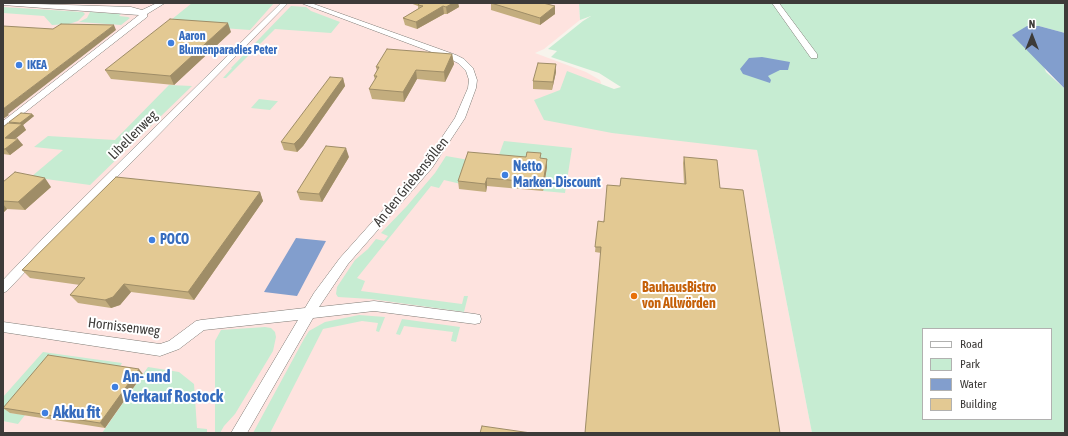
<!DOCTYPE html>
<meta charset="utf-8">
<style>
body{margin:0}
#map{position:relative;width:1068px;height:436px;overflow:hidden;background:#f7f4ec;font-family:"Asap Condensed",sans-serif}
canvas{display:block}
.frame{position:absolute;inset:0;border:4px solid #3d3b39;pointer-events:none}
.legend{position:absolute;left:922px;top:328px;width:130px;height:92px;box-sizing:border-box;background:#fff;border:1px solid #b1b1b0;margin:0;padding:5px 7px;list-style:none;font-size:12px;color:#3d3b39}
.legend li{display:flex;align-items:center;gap:8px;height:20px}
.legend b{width:20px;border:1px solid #b1b1b0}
.north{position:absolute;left:1012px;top:16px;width:40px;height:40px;-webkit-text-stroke:3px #fff;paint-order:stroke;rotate:0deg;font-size:11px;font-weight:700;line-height:16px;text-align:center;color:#3d3b39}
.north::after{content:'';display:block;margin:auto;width:14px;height:18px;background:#3d3b39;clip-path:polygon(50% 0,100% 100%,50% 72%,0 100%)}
</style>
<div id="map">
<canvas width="1068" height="436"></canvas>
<div class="frame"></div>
<ul class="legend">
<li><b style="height:5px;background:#fff"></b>Road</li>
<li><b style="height:11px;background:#c6ecd2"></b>Park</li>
<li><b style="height:11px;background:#829ecd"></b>Water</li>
<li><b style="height:11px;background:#e3c993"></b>Building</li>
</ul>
<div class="north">N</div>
</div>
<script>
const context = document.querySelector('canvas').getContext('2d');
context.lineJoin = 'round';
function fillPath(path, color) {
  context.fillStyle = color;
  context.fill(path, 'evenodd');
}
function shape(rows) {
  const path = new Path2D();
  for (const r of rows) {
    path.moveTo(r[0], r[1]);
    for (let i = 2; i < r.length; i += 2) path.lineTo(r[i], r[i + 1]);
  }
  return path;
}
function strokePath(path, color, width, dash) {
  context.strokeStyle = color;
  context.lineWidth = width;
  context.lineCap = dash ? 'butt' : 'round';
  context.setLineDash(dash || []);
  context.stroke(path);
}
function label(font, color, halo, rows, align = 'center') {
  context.font = font + ' "Asap Condensed",sans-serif';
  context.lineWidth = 4;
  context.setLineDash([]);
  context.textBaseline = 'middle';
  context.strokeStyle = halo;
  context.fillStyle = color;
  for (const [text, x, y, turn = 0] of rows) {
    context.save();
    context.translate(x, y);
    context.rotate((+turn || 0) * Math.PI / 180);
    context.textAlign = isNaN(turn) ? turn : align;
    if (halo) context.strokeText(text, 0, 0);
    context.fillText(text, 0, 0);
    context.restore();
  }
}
fillPath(shape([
 [3,3,579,3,580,20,544,49,535,53,586,72,600,80,603,89,757,150,812,433,3,433]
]), '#fee3df');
fillPath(shape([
 [192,3,274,3,250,30,166,24],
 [579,3,1065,3,1065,33,1039,26,1027,26,1046,72,1065,89,1065,433,812,433,757,150,612,133,544,120,534,100,560,90,567,71,614,89,621,87,599,73,551,57,557,51,548,49,583,21,591,16,580,20],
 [923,329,1051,329,1051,419,923,419],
 [291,6,306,7,311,11,340,22,331,33,275,29,226,78,223,78,232,68,231,68],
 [3,7,83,12,85,14,78,21,69,24,52,25,44,16,3,13],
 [90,12,121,14,119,16,128,17,130,18,121,25,79,22,87,18],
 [169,85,192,86,90,185,31,177,63,150,34,147,48,136,115,140],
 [259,99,276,101,278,101,270,110,251,108],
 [504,141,572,148,565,193,543,191,547,167,499,155],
 [446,156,469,160,461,184,444,180,439,188,431,186,357,278,365,281,361,291,462,304,464,296,468,296,464,312,371,299,338,297,336,294,337,287,355,260,368,249,376,239,384,241,388,236,381,233,407,206,435,173],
 [359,315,385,317,379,332,376,331,378,323,362,321,323,329,270,433,253,433,304,339,309,331,325,322],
 [402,319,460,327,456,342,451,341,453,332,404,326,400,335,396,334],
 [265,327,271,328,275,332,276,337,273,351,235,414,224,426,220,433,215,433,215,341,221,330],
 [43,352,122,363,118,370,10,413,25,415,18,424,3,421,3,397],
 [148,367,179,372,194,384,197,428,207,429,207,433,102,433]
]), '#c6ecd2');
fillPath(shape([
 [1027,26,1039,26,1065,33,1065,89,1012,35],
 [762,57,790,62,788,70,780,70,768,76,771,80,770,83,743,74,740,69,749,58],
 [296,238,326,241,297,296,264,292]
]), '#829ecd');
const street = shape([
 [3,3,131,7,142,10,157,3,165,3,147,14,147,17,6,127,3,128,3,121,139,15,3,5,3,3],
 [281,3,288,3,59,236,7,291,3,293,3,280,51,230,281,3],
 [301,3,311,3,456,55,464,59,473,68,477,80,476,88,465,118,432,168,348,264,319,307,374,301,475,314,480,315,481,319,480,323,475,324,374,311,313,318,247,433,231,433,298,320,204,330,179,349,160,356,3,332,3,322,160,344,169,341,196,321,201,320,305,308,314,293,340,258,424,164,455,118,468,88,469,80,466,71,458,63,450,59,301,3],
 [772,3,779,3,817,54,817,58,811,58,772,3]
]);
strokePath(street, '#807d77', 1);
fillPath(street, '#fff');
fillPath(shape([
 [410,3,458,3,459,7,447,14,444,14,417,29,405,25,403,18,418,9,418,6],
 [491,3,555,14,540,25,491,10],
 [231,32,174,85,111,79,105,70],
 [452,54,454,64,445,82,417,79,404,102,372,99,369,89,375,80,374,76,377,71,376,67],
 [556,72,552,90,533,89,533,81],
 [343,78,345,86,303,146,297,152,284,150,281,142],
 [32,114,34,116,23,125,26,130,15,139,23,145,10,155,3,154,3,127,9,123,9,122],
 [349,157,322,202,300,200,297,192],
 [684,157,720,188,601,253,595,252,598,221,603,222,620,186,621,178,684,184,683,163],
 [541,158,547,159,547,167,543,191,487,186,486,192,459,189,458,181],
 [3,182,51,187,25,210,7,209,3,213],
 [260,192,263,201,194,300,131,292,120,305,111,308,78,303,70,295,80,285,30,278,22,270],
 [143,374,105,428,10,413,3,408]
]), '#c3ad7e');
fillPath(shape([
 [453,3,458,3,459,7,447,14,446,7],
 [443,6,444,14,417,29,416,22],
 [555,6,555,14,540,25,540,18],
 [228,23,231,32,174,85,170,76],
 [114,25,116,30,8,114,9,115,3,119,3,109],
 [452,54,454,64,445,82,444,72],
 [556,64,556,72,552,90,553,82],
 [416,70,417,79,404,102,403,92],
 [343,78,345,86,303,146,297,152,294,144],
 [32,114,34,116,23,125,26,130,10,143,5,138,21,125,20,123],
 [18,139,23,145,10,155,5,149],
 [346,148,349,157,322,202,319,194],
 [547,159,547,167,543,191,543,183],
 [45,178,51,187,25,210,18,202],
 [487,178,487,186,486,192,485,184],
 [260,192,263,201,194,300,188,292],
 [3,204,7,209,3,213],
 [124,284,131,292,120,305,111,308,105,300],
 [139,369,143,374,105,428,100,423]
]), '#9f8d67');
const building = shape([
 [420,3,453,3,446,7,443,6,416,22,403,18,423,6,418,5,420,3],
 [491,3,543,3,555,6,540,18,491,3],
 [170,19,228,23,170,76,105,70,170,19],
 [61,24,114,25,3,109,5,109,3,110,3,26,53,29,61,24],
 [387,49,452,54,444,72,416,70,403,92,369,89,377,76,374,76,379,67,376,67,387,49],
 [538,63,556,64,553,82,533,81,538,63],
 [330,77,343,78,300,138,294,144,281,142,330,77],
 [21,113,32,114,20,123,9,122,21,113],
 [8,123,22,124,5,138,18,139,5,149,3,149,3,127,8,123],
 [326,146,346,148,319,194,297,192,326,146],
 [468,152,526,157,527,152,541,153,540,158,547,159,543,183,487,178,485,184,458,181,468,152],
 [684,157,717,160,720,188,743,190,780,433,585,433,601,247,595,247,598,221,604,222,607,185,620,186,621,178,686,184,684,157],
 [15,172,45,178,18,202,3,201,3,182,15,172],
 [116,177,260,192,188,292,124,284,113,297,105,300,70,295,85,278,22,270,116,177],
 [48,355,139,369,100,423,3,408,48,355],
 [482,426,531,433,480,433,482,426]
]);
fillPath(building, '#e3c993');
strokePath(building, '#9f8d67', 1);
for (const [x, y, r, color] of [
 [171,43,4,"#3f7fe0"],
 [19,65,4,"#3f7fe0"],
 [505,175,4,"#3f7fe0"],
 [152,240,4,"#3f7fe0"],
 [634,296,4,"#e8710a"],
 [115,387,4,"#3f7fe0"],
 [45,413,4,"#3f7fe0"]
]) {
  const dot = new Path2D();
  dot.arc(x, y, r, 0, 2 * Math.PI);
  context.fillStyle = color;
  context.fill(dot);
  strokePath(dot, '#fff', 1.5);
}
label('bold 12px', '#366cbe', '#fff', [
 ["Aaron",179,36],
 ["Blumenparadies Peter",179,50],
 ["IKEA",27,65]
], 'left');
label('14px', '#3d3b39', '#fff', [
 ["Libellenweg",133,135,-45],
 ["An den Griebensöllen",411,182,-51],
 ["Hornissenweg",124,327,7]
]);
label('bold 14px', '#366cbe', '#fff', [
 ["Netto",513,167],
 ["Marken-Discount",513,183],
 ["POCO",160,240]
], 'left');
label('bold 14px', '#c56008', '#fff', [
 ["BauhausBistro",642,288],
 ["von Allwörden",642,304]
], 'left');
label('bold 17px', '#366cbe', '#fff', [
 ["An- und",123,377],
 ["Verkauf Rostock",123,397],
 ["Akku fit",53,413]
], 'left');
</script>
